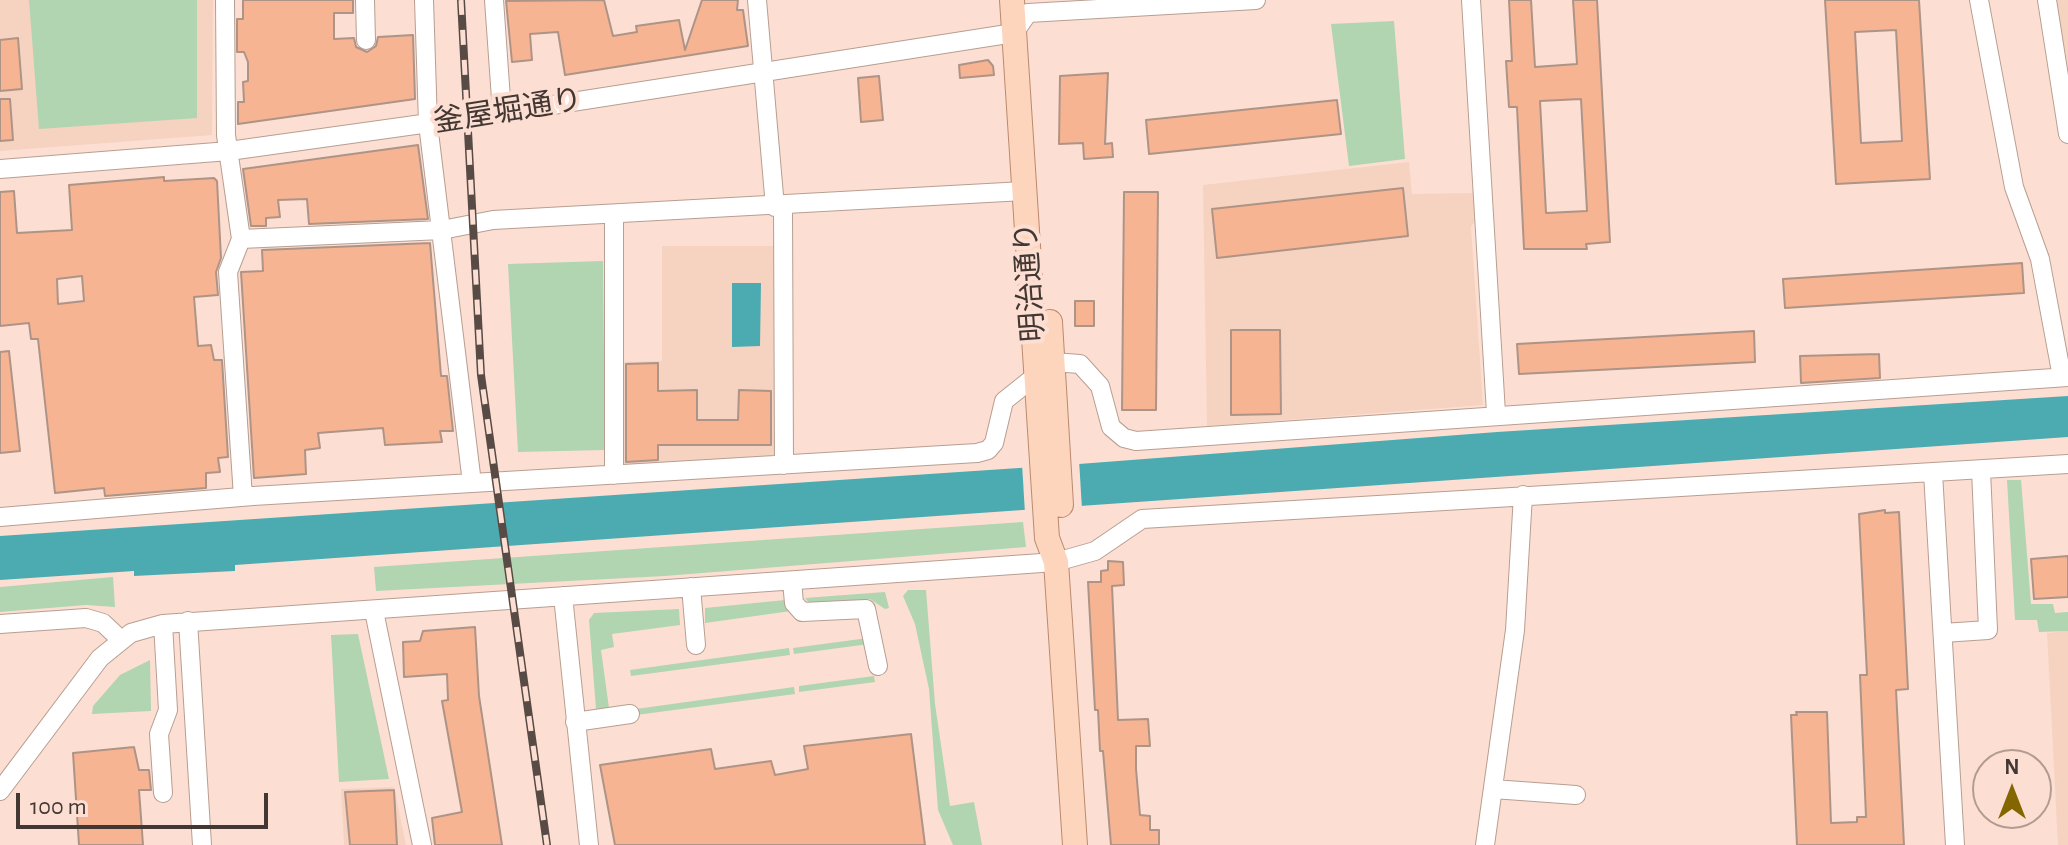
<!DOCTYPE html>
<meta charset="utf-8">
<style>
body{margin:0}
#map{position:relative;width:2068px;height:845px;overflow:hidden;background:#fcdfd2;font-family:"Alegreya Sans",sans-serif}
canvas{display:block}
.north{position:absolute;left:1972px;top:749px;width:80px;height:80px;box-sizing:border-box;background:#fcdfd2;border:2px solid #b29c92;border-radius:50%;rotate:0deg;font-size:22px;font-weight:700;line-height:32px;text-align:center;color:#423732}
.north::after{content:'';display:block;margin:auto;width:28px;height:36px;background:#846600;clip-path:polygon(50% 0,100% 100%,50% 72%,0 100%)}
.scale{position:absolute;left:16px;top:793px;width:252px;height:36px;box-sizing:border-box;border:4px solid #423732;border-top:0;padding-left:10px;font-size:24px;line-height:28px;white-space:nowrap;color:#423732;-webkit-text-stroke:6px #fcdfd2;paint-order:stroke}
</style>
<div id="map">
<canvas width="2068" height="845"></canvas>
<div class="north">N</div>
<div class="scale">100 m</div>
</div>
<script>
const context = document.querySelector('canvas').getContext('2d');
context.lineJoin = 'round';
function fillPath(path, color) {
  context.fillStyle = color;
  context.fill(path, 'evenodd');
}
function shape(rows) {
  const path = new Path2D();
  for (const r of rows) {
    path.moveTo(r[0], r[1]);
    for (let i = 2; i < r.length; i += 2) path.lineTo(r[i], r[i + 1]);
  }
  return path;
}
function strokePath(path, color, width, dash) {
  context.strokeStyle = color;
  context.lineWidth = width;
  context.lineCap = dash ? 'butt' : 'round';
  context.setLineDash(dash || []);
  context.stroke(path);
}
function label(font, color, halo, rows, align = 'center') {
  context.font = font + ' "Alegreya Sans","Noto Sans JP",sans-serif';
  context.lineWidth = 8;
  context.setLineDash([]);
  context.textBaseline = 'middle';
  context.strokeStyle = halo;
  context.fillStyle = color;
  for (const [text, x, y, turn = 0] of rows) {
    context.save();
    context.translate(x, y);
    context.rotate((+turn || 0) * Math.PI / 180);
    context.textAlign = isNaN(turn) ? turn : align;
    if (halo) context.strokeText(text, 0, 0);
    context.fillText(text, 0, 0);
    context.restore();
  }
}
fillPath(shape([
 [0,0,213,0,212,135,0,151],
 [2053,0,2068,0,2068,93],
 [1409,162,1412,194,1473,193,1475,221,1471,227,1483,405,1207,426,1203,185],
 [662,246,777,246,780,457,621,468,617,362,662,361],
 [2068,631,2068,845,2058,845,2047,633],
 [394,787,406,845,344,845,341,789]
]), '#f6d2c1');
fillPath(shape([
 [29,0,197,0,197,118,39,129],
 [1394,21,1405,159,1349,166,1331,24],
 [603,261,605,450,518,452,508,264],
 [2007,480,2021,480,2031,604,2053,604,2055,613,2068,612,2068,631,2039,632,2037,620,2015,620],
 [1023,522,1026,547,665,576,376,591,374,567],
 [113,577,115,607,86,605,0,612,0,587],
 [908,590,926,590,935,704,950,806,974,802,982,845,953,845,938,810,929,689,915,624,903,596],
 [885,592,889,608,885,609,870,599,811,605,805,598],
 [785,600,791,611,705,623,705,608],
 [679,609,680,625,612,634,614,647,601,650,609,708,596,709,589,620,594,613],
 [358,634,389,779,339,782,331,635],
 [868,638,869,644,794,654,793,648],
 [789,648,790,655,631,676,630,670],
 [150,660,151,711,92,714,93,706,120,675],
 [874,676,875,682,799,692,799,686],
 [794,687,795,694,636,715,636,709]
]), '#b0d5b0');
fillPath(shape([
 [732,283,761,283,760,346,732,347],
 [2068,396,2068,437,235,565,235,571,134,576,134,571,0,580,0,536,1079,464,1497,432]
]), '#4babb0');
fillPath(shape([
 [1079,460,1082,509,1025,513,1022,464]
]), '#fcdfd2');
const building = shape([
 [243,0,353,0,353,13,334,13,334,39,354,38,356,47,367,52,376,46,378,37,413,35,415,99,238,124,238,102,244,102,243,82,248,81,248,62,244,52,237,52,237,19,243,19,243,0],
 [604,0,613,36,637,32,636,26,679,20,685,50,702,0,738,0,737,10,743,10,748,46,565,75,558,32,530,34,532,60,512,62,506,1,604,0],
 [1509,0,1531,0,1535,67,1577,64,1573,0,1597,0,1610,242,1586,244,1587,249,1524,249,1517,107,1509,107,1506,61,1512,61,1509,0],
 [1581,99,1587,211,1546,213,1540,101,1581,99],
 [1825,0,1919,0,1930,179,1836,184,1825,0],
 [1896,30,1902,141,1861,143,1855,32,1896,30],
 [18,38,22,89,0,91,0,40,18,38],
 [988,60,993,66,994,75,960,78,959,65,988,60],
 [1108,73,1105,144,1112,143,1113,157,1084,159,1083,143,1059,144,1060,76,1108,73],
 [879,76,883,120,861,122,858,78,879,76],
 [0,99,10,99,13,140,0,141,0,99],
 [1337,100,1341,134,1149,154,1146,120,1337,100],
 [418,145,428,219,309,224,307,199,278,200,280,217,266,218,266,226,251,226,243,169,418,145],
 [164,177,164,181,214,178,217,181,221,258,216,272,218,295,194,297,198,346,211,345,214,360,222,360,228,457,218,458,220,472,206,473,206,488,105,496,104,488,55,493,38,339,31,339,29,323,0,326,0,192,14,191,17,233,72,230,69,185,164,177],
 [82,276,84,301,58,304,57,279,82,276],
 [1403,188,1408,236,1217,258,1212,209,1403,188],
 [1124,192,1158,192,1156,410,1122,410,1124,192],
 [430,243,441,376,447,376,453,431,440,431,442,442,385,445,383,428,318,433,320,448,305,450,306,474,254,478,241,272,263,271,262,250,430,243],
 [2022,263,2024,293,1785,308,1783,279,2022,263],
 [1075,301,1094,301,1094,326,1075,326,1075,301],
 [1231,330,1280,330,1281,414,1231,415,1231,330],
 [1754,331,1755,362,1519,374,1517,344,1754,331],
 [9,351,20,451,0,453,0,352,9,351],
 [1879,354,1880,378,1801,383,1800,356,1879,354],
 [658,363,658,391,697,390,697,420,738,420,739,390,771,391,771,445,658,445,658,460,626,462,626,364,658,363],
 [1885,510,1885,513,1899,512,1908,689,1896,690,1904,845,1797,845,1791,715,1797,715,1796,712,1827,712,1831,823,1857,822,1857,817,1866,817,1860,675,1867,675,1859,514,1885,510],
 [2068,556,2068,597,2034,599,2031,559,2068,556],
 [1108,561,1123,562,1124,585,1112,586,1118,720,1148,719,1150,746,1136,746,1136,769,1140,815,1150,816,1150,830,1159,830,1159,845,1111,845,1103,751,1100,751,1098,710,1095,710,1088,582,1101,582,1101,571,1108,570,1108,561],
 [475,627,479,696,502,845,435,845,432,818,462,812,442,701,448,700,447,674,404,677,403,642,420,641,423,631,475,627],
 [911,734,925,845,615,845,600,765,711,749,715,769,771,761,775,775,808,769,804,746,911,734],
 [134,747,139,770,149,770,151,790,139,790,143,845,79,845,73,753,134,747],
 [394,790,397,845,350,845,345,792,394,790]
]);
fillPath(building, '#f6b492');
strokePath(building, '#ae9487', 2);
const minor = shape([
 [225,0,226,135,241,239,228,272,243,497],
 [365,0,366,40],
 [424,0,428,124,472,483],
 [494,0,502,113],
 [757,0,775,207],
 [1471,0,1496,413],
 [1979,0,2014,187,2040,259,2062,377],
 [2047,0,2068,134],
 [0,169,229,151,508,112,1014,33,1028,13,1256,0],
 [783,207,784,465],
 [241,239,442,230,493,220,1024,191],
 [1933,473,1955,845],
 [614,475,614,215],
 [0,517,253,496,977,453,988,450,994,443,1004,401,1053,362,1080,364,1100,386,1111,427,1124,438,1136,441,2068,377],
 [792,581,794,603,802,612,866,609,878,666],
 [691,587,696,645],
 [563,596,589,845],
 [374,611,422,845],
 [188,621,202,845],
 [0,624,86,618,103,623,121,640],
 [163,624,168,710,159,734,163,793],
 [1943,633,1988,630,1981,470],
 [575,722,630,714],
 [1493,789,1576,795],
 [0,791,100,658,131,633,163,624,1056,562,1095,551,1142,519,2068,464],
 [1485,845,1515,630,1523,495]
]);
const major = shape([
 [1012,0,1047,538,1056,562,1075,845],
 [1050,322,1061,505]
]);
strokePath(minor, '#b89e91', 20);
strokePath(major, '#ba8a6f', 26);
strokePath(minor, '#fff', 18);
strokePath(major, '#fdd4bc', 24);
const rail = shape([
 [461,0,481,375,547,845]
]);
strokePath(rail, '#584b45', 8);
strokePath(rail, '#fcdfd2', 5, [15]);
label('30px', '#423732', '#fcdfd2', [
 ["釜屋堀通り",508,111,-9],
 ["明治通り",1030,282,-94]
]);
</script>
